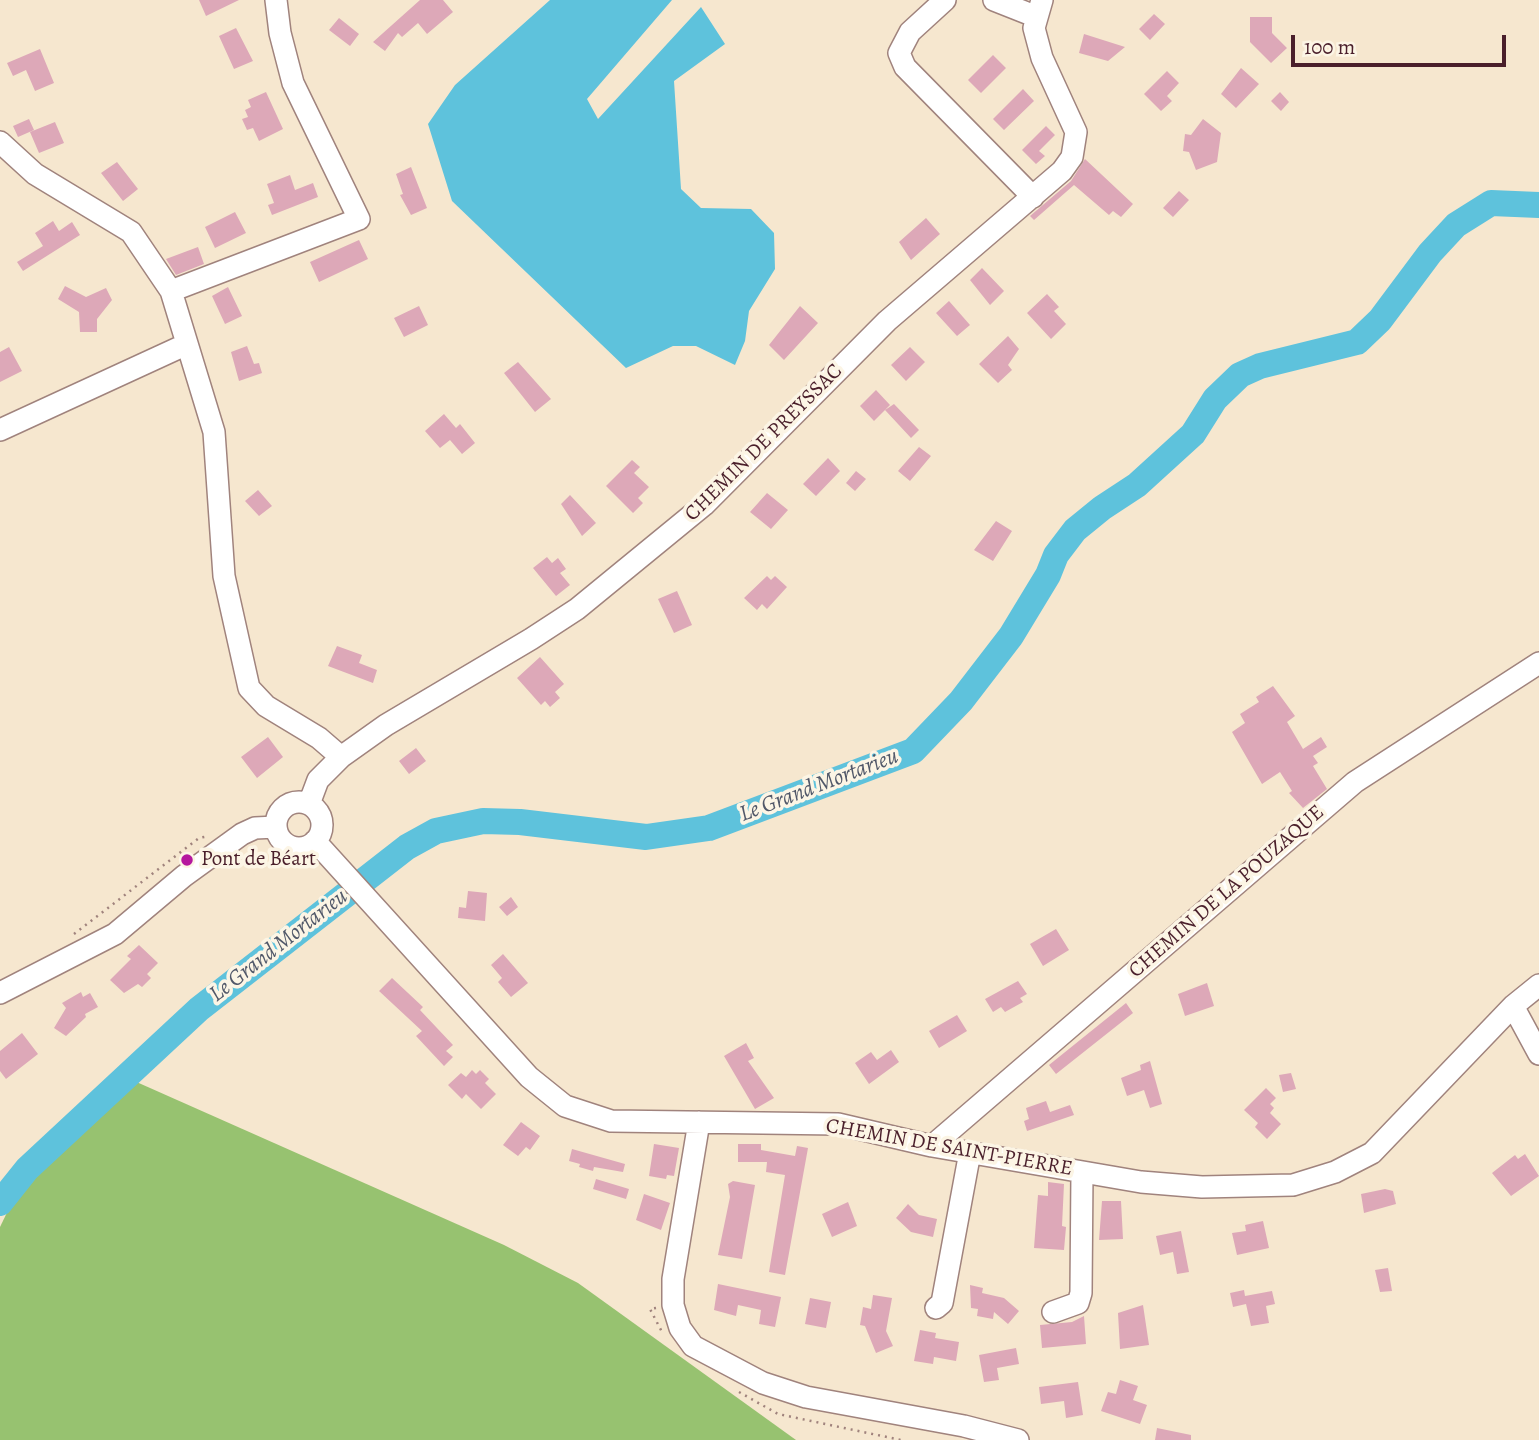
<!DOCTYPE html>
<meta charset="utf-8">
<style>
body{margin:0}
#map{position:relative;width:1539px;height:1440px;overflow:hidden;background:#f6e7cf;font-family:Alegreya,serif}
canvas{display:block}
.scale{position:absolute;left:1291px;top:35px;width:215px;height:32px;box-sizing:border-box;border:4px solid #4a1f2b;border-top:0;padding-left:9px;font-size:21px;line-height:24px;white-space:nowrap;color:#4a1f2b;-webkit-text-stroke:5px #fcf5e5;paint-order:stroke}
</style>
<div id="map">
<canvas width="1539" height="1440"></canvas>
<div class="scale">100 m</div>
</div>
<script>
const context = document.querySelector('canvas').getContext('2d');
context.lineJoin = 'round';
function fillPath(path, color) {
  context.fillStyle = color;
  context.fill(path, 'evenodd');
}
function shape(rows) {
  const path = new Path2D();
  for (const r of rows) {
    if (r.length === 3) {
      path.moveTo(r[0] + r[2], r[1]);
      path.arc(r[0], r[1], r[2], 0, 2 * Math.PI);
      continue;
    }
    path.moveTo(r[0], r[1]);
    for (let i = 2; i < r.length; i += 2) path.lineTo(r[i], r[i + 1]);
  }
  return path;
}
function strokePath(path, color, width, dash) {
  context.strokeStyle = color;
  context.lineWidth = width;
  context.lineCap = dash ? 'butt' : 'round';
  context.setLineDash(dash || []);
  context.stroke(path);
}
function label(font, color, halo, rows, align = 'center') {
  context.font = font + ' Alegreya,serif';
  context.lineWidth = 7;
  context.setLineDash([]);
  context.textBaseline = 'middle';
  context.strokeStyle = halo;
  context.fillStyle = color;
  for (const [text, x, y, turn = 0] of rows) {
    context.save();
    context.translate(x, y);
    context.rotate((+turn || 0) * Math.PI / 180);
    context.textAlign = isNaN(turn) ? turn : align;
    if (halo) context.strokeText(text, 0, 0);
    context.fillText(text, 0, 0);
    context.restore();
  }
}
fillPath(shape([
 [132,1080,504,1245,578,1283,796,1440,0,1440,0,1227,17,1192]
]), '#97c270');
fillPath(shape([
 [550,0,672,0,587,99,598,119,701,7,725,44,674,81,681,189,701,208,751,209,774,233,775,269,749,311,745,341,735,365,696,346,673,346,626,368,452,201,428,124,455,85]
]), '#5ec2dc');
strokePath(shape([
 [0,1203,27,1169,199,1009,407,847,436,831,483,821,520,822,646,837,709,828,913,751,961,701,1011,636,1048,575,1056,555,1075,530,1102,508,1137,485,1193,434,1215,399,1240,375,1260,366,1357,342,1380,320,1430,253,1456,225,1491,203,1539,205]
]), '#5ec2dc', 26);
fillPath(shape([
 [199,0,239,0,206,16],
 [420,0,443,0,453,12,427,34,418,23,402,37,398,33,385,51,373,42],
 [1154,14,1165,24,1150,40,1139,29],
 [1250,17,1272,17,1272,33,1287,48,1271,63,1250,42],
 [339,18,359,34,350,46,329,30],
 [236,28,253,61,234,69,219,36],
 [1084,34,1125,47,1108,61,1079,53],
 [40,49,54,83,35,91,26,70,13,76,7,63],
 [993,55,1006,68,981,93,968,80],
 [1241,68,1259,84,1236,108,1221,94],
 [1167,71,1179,83,1167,96,1172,101,1161,111,1144,94],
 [1023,89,1034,101,1004,130,993,119],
 [266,92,283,129,259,141,253,128,247,130,242,119,248,117,245,110,251,107,248,100],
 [1280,92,1289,102,1281,111,1271,101],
 [29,119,34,130,18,137,13,126],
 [1203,119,1221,133,1217,162,1196,170,1189,152,1183,151,1185,134,1191,135],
 [55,122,64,143,39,153,30,132],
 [1046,126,1055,135,1039,151,1045,156,1036,164,1022,150],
 [1085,159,1133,204,1121,217,1113,211,1109,215,1074,185,1034,220,1030,216,1071,181],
 [117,162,138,189,123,201,101,173],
 [411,167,427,208,411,215,400,195,403,194,396,174],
 [290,175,295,190,313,183,318,197,272,215,268,205,274,203,267,184],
 [1179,191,1189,200,1173,217,1163,208],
 [235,212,246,233,215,248,205,227],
 [926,218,940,234,911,260,899,242],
 [53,221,59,231,72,222,80,235,23,271,17,262,43,246,35,233],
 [359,240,368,259,319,282,310,262],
 [198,247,204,264,176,275,166,259],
 [982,268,1004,291,990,305,970,280],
 [65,286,86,297,106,288,112,300,97,319,97,332,80,332,79,312,58,299],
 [228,287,242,316,225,324,212,296],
 [1047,294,1059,307,1054,311,1066,324,1051,339,1027,313],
 [949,301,970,325,957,336,936,313],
 [419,306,428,325,404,337,394,318],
 [800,306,818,323,784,360,769,345],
 [1008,336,1019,349,1008,365,1012,370,998,383,979,364],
 [247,346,254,364,259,363,262,373,239,381,231,352],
 [9,347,22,371,0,382,0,352],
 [910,347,925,362,906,381,891,365],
 [518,362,551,399,535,412,504,373],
 [876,390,890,405,874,421,860,406],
 [894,404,919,430,911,438,885,410],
 [444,414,456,428,460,424,475,443,462,454,450,440,440,448,425,431],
 [919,447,931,456,910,481,898,471],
 [828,458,840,471,816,496,803,484],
 [632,460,640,467,634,473,649,487,638,498,643,503,633,513,606,486],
 [856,471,866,479,855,491,846,483],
 [258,490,272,506,259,516,245,501],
 [767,493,788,510,771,529,750,512],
 [570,495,596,523,582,536,561,504],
 [996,521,1012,531,993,561,974,550],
 [547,557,552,563,558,558,566,569,560,573,570,585,556,596,533,568],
 [767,576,771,580,775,576,787,587,767,609,762,604,757,610,744,598],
 [677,591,692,625,674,633,658,599],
 [337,646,362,655,359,663,377,670,373,683,328,666],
 [540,657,564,684,555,692,560,698,550,707,545,701,541,705,517,678],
 [1273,686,1295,716,1287,722,1303,749,1321,737,1327,747,1313,756,1318,763,1313,766,1327,789,1303,808,1289,793,1292,791,1280,772,1262,784,1232,732,1245,723,1240,714,1259,702,1256,697],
 [268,737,283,757,257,778,241,757],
 [416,748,426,761,409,774,399,761],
 [468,891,487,893,485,921,458,918,459,907,466,908],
 [511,897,518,907,507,916,499,907],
 [1056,929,1069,950,1043,966,1030,944],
 [139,945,158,963,147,974,151,978,142,987,138,984,124,993,110,980,131,959,127,956],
 [503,954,528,983,511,997,498,982,502,978,491,965],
 [392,978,423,1007,420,1010,453,1045,446,1051,453,1057,444,1066,416,1036,422,1031,379,991],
 [1018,981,1027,994,1020,998,1023,1002,1005,1012,1001,1007,993,1012,985,999],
 [1207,983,1214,1006,1185,1016,1178,994],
 [81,992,83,997,90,993,98,1007,85,1014,86,1017,66,1036,54,1028,66,1008,62,1003],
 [1126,1003,1133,1013,1056,1074,1049,1065],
 [957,1015,967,1031,939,1048,929,1031],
 [22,1033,38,1054,6,1079,0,1071,0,1051],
 [746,1043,754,1058,748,1061,774,1098,755,1109,724,1056],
 [891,1050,899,1062,869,1084,855,1063,871,1052,877,1060],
 [1150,1061,1162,1104,1150,1108,1144,1090,1127,1096,1121,1078,1141,1070,1140,1065],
 [472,1070,476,1074,480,1070,489,1079,485,1083,496,1094,481,1109,466,1094,462,1099,448,1085,461,1073,466,1077],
 [1291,1073,1296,1089,1283,1092,1279,1075],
 [1266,1088,1276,1098,1270,1104,1274,1108,1270,1113,1281,1124,1267,1139,1255,1127,1258,1123,1244,1110],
 [1046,1101,1050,1112,1070,1105,1074,1115,1027,1131,1024,1121,1029,1119,1026,1108],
 [521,1122,540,1136,530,1150,526,1147,518,1156,503,1145],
 [654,1144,679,1148,674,1176,667,1175,666,1179,649,1176],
 [738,1144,761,1144,761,1150,795,1156,797,1146,808,1148,785,1275,769,1272,785,1175,766,1172,767,1162,738,1162],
 [572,1149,625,1164,623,1172,594,1167,593,1171,579,1167,580,1164,569,1161],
 [1525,1154,1539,1176,1511,1196,1492,1173,1515,1155,1518,1159],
 [596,1179,629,1189,626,1199,593,1189],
 [733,1181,755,1185,742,1259,718,1255,730,1197,728,1184],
 [1048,1182,1064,1184,1062,1226,1066,1227,1064,1250,1034,1248,1038,1195,1048,1196],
 [1385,1189,1393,1191,1396,1204,1364,1213,1361,1194],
 [644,1194,670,1203,661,1230,636,1220],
 [1102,1201,1121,1201,1123,1239,1099,1240],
 [848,1202,857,1226,832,1237,822,1214],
 [908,1204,919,1215,937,1219,933,1237,911,1232,896,1218],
 [1263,1221,1269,1248,1237,1255,1232,1233,1246,1231,1245,1225],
 [1181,1231,1189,1272,1177,1274,1173,1252,1160,1255,1156,1236],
 [1388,1268,1392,1291,1380,1292,1375,1270],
 [718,1284,781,1297,775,1327,759,1324,761,1310,738,1305,736,1316,714,1310],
 [970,1285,983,1288,982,1293,1004,1298,1019,1311,1008,1324,994,1312,993,1319,977,1316,978,1309,971,1308],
 [1244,1290,1245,1296,1272,1291,1275,1304,1266,1306,1269,1323,1251,1326,1246,1304,1233,1307,1230,1293],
 [873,1295,892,1298,886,1331,893,1346,876,1353,865,1326,860,1325,863,1307,871,1309],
 [810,1298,831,1302,826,1328,805,1324],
 [1143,1305,1149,1345,1120,1349,1118,1313],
 [1084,1316,1086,1344,1042,1348,1040,1325,1072,1322],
 [920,1330,936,1333,935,1338,959,1342,956,1361,934,1357,933,1364,914,1361],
 [1016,1348,1019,1364,997,1368,999,1380,984,1382,979,1355],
 [1120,1380,1138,1386,1133,1400,1147,1405,1140,1424,1101,1411,1108,1392,1116,1394],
 [1078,1382,1083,1415,1066,1418,1064,1401,1041,1404,1039,1387],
 [1157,1428,1191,1435,1191,1440,1155,1440]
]), '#dda8b8');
const minor = shape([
 [276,0,280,33,293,83,359,219,171,291,214,432,224,576,249,688,266,706,319,738,341,757],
 [945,0,910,32,899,53,905,67,1033,197],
 [994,0,1037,17],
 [0,142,35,174,131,232,171,291],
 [0,430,187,344],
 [299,825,23],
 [309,804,318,780,341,757,386,725,531,639,577,609,704,505,887,321,1062,171,1072,157,1076,132,1042,58,1034,28,1042,0],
 [315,841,529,1077,565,1106,611,1121,838,1124,932,1146,1141,1182,1202,1187,1293,1185,1335,1172,1372,1153,1513,1006,1539,985],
 [0,993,115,934,184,876,242,834,255,828,276,827],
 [1513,1006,1539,1054],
 [699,1122,673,1279,673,1305,680,1328,693,1346,763,1383,806,1397,964,1426,1018,1440],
 [932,1146,1355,782,1539,663],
 [936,1308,942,1303,970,1152],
 [1053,1312,1078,1303,1081,1293,1082,1172]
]);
strokePath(minor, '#a0837d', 24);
strokePath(shape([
 [74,934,199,838,209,836],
 [656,1308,650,1309,662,1332],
 [739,1392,778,1414,901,1440]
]), '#a0837d', 2.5, [2, 5]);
strokePath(minor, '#fff', 21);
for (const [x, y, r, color] of [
 [187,860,7,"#b5179e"]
]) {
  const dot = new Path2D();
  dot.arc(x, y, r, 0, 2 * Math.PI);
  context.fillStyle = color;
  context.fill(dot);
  strokePath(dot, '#fcf5e5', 2.5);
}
label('21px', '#4a1f2b', '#fcf5e5', [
 ["CHEMIN DE PREYSSAC",764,443,-45],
 ["CHEMIN DE LA POUZAQUE",1227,892,-41],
 ["CHEMIN DE SAINT-PIERRE",949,1148,10]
]);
label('21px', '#4a1f2b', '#fcf5e5', [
 ["Pont de Béart",201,860]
], 'left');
label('italic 23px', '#515869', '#fcf5e5', [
 ["Le Grand Mortarieu",819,786,-21],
 ["Le Grand Mortarieu",279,946,-38]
]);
</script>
